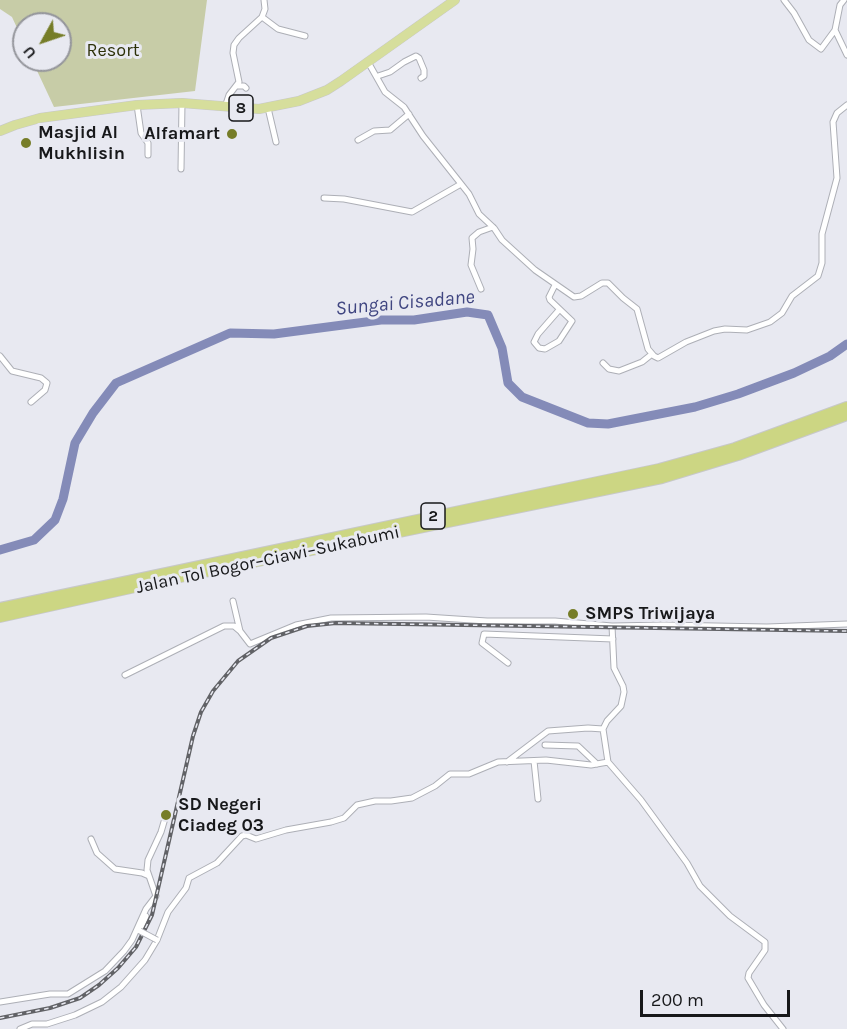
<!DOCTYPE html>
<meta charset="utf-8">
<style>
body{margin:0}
#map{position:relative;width:847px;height:1029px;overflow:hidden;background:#e8e9f1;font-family:Karla,sans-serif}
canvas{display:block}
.north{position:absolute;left:12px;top:12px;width:60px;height:60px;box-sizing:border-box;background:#e8e9f1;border:2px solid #94959b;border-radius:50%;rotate:230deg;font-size:16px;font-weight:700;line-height:24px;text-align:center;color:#17181a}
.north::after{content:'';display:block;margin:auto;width:21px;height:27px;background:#767d28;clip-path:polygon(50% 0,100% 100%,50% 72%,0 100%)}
.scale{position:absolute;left:640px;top:990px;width:150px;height:27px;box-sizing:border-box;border:3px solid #17181a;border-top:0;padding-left:8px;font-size:18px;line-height:21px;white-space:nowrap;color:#17181a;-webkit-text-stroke:4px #e8e9f1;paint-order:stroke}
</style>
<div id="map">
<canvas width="847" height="1029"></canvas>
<div class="north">U</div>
<div class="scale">200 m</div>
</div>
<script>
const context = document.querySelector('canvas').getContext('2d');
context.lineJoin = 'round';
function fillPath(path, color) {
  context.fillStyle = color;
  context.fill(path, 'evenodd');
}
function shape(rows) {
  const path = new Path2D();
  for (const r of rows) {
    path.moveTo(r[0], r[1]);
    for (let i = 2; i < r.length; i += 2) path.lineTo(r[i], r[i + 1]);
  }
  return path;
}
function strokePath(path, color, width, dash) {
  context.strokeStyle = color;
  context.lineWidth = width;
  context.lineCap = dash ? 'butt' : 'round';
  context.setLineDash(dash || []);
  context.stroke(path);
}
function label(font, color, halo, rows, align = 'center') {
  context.font = font + ' Karla,sans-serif';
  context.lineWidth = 6;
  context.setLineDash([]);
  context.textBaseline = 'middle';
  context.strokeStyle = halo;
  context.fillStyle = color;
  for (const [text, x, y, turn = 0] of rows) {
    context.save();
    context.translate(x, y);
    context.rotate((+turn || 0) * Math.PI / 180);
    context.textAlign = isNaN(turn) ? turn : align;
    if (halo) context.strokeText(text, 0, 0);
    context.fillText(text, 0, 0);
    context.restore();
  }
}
fillPath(shape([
 [0,0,207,0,195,91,54,107,32,60,60,60,60,24,24,24,24,43,12,17,0,9]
]), '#c7cca7');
strokePath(shape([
 [0,550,34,540,55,520,63,499,75,443,93,413,116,383,230,333,274,334,381,320,414,320,467,312,488,315,502,348,508,383,522,397,588,423,608,424,695,407,738,394,794,373,830,356,847,344]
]), '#848bb8', 9);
const minor = shape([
 [784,0,794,13,809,40,821,49,835,30,840,5,844,0],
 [262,17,278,29,305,36],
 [835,30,847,55],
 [368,62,385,92,404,107,423,136,469,194,479,214,494,228,502,240,535,270,574,297,581,296,602,283,608,283,623,298,637,309,648,349,654,356,658,358,686,342,714,331,725,329,747,330,770,322,782,313,792,296,818,276,822,263,822,234,837,178,833,122,837,113,847,105],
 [378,76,390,72,404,62,416,56,419,58,424,70,424,76,421,78],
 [236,86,244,86,246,88],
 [137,105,141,133,148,143,148,155],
 [225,107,229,95,239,82,233,53,234,45,239,38,262,17,265,9,264,0],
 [268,108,276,142],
 [358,140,374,131,390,130,409,114],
 [181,169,182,103],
 [324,198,344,199,412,212,461,184],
 [555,285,549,297,550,300,572,321,559,341,545,349,539,348,534,342,538,334,559,310],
 [481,289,471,265,473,249,472,238,479,232,493,227],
 [0,356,12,371,41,378,47,383,45,390,31,402],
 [603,363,609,369,619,371,642,362,652,354],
 [233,601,240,631,250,644,296,625,331,618,426,617,487,621,555,621,612,626],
 [508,663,482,643,484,634,613,639],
 [125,675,224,626,234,626,240,631],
 [545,745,578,746,597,764],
 [534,761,538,799],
 [507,762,548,731,588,728,603,729],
 [91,839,97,853,115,869,142,873,149,876],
 [140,931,146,916],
 [0,1002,50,994,68,994,105,971,124,951,132,940,146,909,156,896,147,870,148,860,161,832,166,815],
 [20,1029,32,1024,47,1024,75,1015,102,1002,121,987,145,960,157,940,168,912,186,888,189,878,217,863,242,836,246,835,256,839,286,830,331,822,344,818,357,805,375,801,391,801,412,798,435,786,450,774,469,774,498,762,546,760,591,765,608,762],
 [783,1029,764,1005,748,978,749,973,765,950,765,942,730,916,700,886,687,863,641,800,608,762,603,729,607,721,621,706,624,692,623,686,614,668,612,626,664,625,767,627,847,624]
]);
const trunk = shape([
 [0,131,15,125,40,118,137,105,182,103,259,109,299,101,327,90,341,81,455,0]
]);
const motorway = shape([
 [0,608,659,469,735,448,847,407],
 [0,617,185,576,662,478,738,455,847,415]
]);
strokePath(minor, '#adafb6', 7);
strokePath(trunk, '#c7c8c8', 10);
strokePath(motorway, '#c7c8c8', 12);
strokePath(minor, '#fff', 5);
strokePath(trunk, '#d6de9c', 9);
strokePath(motorway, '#ccd683', 10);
const rail = shape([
 [0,1018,50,1008,80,998,99,985,118,968,136,947,152,915,193,736,201,712,213,691,238,661,271,638,307,626,336,623,847,631]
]);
strokePath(rail, '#616266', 4);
strokePath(rail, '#e8e9f1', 1.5, [4.5]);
const minorBridge = shape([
 [140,931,157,940]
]);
strokePath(minorBridge, '#adafb6', 7, []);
strokePath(minorBridge, '#fff', 5);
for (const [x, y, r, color] of [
 [232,134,6,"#767d28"],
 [26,143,6,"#767d28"],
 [573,614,6,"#767d28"],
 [166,815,6,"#767d28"]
]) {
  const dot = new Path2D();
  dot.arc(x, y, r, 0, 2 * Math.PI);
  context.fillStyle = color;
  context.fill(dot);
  strokePath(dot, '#e8e9f1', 2);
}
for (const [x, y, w] of [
 [241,108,24],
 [433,516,24]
]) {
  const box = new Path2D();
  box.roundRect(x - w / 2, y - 13, w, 26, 4.5);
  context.fillStyle = '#e8e9f1';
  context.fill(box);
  strokePath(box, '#17181a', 1.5);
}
label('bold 16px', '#17181a', null, [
 ["8",241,108],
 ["2",433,516]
]);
label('18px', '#2d3109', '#e8e9f1', [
 ["Resort",113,51]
]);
label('bold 18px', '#17181a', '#e8e9f1', [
 ["Masjid Al",38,133],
 ["Mukhlisin",38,154],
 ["Alfamart",220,134,"right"],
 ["SMPS Triwijaya",585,614],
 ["SD Negeri",178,805],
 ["Ciadeg 03",178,826]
], 'left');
label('18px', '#17181a', '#e8e9f1', [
 ["Jalan Tol Bogor–Ciawi–Sukabumi",268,560,-12]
]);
label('italic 20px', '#404681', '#e8e9f1', [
 ["Sungai Cisadane",405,303,-5]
]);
</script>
